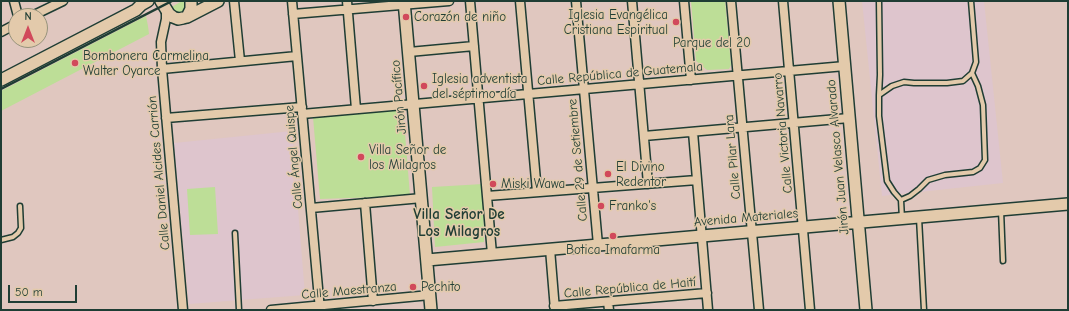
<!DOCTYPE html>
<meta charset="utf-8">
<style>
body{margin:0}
#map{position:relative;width:1069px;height:311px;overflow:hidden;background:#e0c7bf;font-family:"Comic Neue",sans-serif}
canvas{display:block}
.frame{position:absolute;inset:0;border:2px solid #1f3d34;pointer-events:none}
.north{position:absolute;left:8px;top:8px;width:40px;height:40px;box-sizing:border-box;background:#e3caab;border:1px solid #95927b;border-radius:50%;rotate:0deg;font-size:11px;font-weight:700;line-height:16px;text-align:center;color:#1f3d34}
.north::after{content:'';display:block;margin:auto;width:14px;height:18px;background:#d1495b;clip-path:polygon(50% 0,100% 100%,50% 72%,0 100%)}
.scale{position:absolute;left:8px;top:285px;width:69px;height:18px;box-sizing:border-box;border:2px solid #1f3d34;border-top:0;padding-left:5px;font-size:12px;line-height:14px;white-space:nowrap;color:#1f3d34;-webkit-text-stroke:3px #e3caab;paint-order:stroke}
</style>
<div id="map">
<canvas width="1069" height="311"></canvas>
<div class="frame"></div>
<div class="north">N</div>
<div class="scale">50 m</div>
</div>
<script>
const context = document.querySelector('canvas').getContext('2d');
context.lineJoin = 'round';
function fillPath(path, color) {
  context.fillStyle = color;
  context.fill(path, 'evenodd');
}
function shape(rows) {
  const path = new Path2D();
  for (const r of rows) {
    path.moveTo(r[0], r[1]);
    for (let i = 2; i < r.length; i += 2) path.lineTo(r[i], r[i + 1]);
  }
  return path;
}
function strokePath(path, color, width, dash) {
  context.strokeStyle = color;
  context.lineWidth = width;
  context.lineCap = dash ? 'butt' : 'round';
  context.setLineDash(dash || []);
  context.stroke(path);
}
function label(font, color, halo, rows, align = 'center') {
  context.font = font + ' "Comic Neue",sans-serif';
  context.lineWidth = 3;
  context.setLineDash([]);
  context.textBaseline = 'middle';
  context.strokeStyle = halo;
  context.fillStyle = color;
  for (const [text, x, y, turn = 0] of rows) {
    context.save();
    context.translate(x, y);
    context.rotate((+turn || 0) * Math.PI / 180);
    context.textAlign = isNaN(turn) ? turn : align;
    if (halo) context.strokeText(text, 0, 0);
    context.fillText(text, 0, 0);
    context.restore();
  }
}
fillPath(shape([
 [862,1,984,1,1003,183,882,196],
 [292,131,295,167,292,171,293,181,296,184,305,295,189,304,174,143]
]), '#dec5cd');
fillPath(shape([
 [182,1,184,1,187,8,186,13,178,17,170,8],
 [691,1,725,1,731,65,729,69,707,70,696,61],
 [146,16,148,26,149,34,1,111,1,91],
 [403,108,403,123,401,125,405,133,410,196,320,199,313,117],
 [483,184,484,242,435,247,432,187],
 [215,187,218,234,190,235,187,189]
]), '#bdde97');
const lane = shape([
 [879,95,880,75,879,1],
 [901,200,910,196,919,189,928,180,945,175,973,172,980,168,985,160,983,105,978,86,972,73],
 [1001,210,1003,261],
 [919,218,924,310],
 [902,219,901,200,894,192,887,181,879,116,879,95,892,86,904,82,914,83,947,83,963,81,972,73,976,62,971,1],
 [235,233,239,310],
 [1,240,13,237,18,233,21,228,20,206]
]);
const street = shape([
 [14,1,18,16],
 [234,1,240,61],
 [292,1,320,310],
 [347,1,356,109],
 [470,1,492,254],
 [520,1,537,192],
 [576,1,598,245],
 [632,1,648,184],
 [684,1,691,80],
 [731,1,759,310],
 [783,1,810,310],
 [166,11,166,19,161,42,162,69,183,310],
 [293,14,449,1],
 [32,16,63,1],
 [1,32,16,24],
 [409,52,474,46],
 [162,69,297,56],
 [302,114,845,66],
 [166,118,302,107],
 [693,132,708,310],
 [644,136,849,118],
 [487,196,697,180],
 [365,203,373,301],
 [311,208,422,198],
 [550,249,555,310],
 [608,302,609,310],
 [554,306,707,293],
 [271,310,430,295]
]);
const secondary = shape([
 [161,1,169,14,173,17,178,19,183,18,187,17,218,1],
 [404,1,431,310],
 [839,1,866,310],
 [187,17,191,9,191,1],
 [1,80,136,10,141,5,148,1],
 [427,260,1068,204]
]);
strokePath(lane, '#1f3d34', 7);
strokePath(street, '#1f3d34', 11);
strokePath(secondary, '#1f3d34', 14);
strokePath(lane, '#e3caab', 4);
strokePath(street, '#e3caab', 8);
strokePath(secondary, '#e3caab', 11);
strokePath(shape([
 [1,89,172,1]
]), '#1f3d34', 2.5);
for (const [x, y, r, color] of [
 [406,17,4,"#d1495b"],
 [676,22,4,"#d1495b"],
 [75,63,4,"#d1495b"],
 [424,86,4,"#d1495b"],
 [361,157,4,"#d1495b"],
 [608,174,4,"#d1495b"],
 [493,184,4,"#d1495b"],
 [601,206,4,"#d1495b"],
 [613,236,4,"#d1495b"],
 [413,287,4,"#d1495b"]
]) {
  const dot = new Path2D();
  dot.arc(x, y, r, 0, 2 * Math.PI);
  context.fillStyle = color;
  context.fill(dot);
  strokePath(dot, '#e3caab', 1.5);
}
label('13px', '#1f3d34', '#e3caab', [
 ["Iglesia Evangélica",668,15,"right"],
 ["Cristiana Espiritual",668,30,"right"],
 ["Corazón de niño",414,17],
 ["Bombonera Carmelina",83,56],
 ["Walter Oyarce",83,71],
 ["Iglesia adventista",432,79],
 ["del séptimo día",432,94],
 ["Villa Señor de",369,150],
 ["los Milagros",369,165],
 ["El Divino",616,167],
 ["Redentor",616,182],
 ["Miski Wawa",501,184],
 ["Franko's",609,206],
 ["Botica Imafarma",613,250,"center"],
 ["Pechito",421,287]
], 'left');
label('13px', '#274539', '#e3caab', [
 ["Parque del 20",712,43]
]);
label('13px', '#1f3d34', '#e3caab', [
 ["Calle República de Guatemala",620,74,-5],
 ["Jirón Pacífico",399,97,-95],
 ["Calle Victoria Navarro",783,133,-95],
 ["Calle Ángel Quispe",294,157,-95],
 ["Calle Pilar Lara",733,157,-95],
 ["Jirón Juan Velasco Alvarado",838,157,-95],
 ["Calle 29 de Setiembre",578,160,-95],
 ["Calle Daniel Alcides Carrión",159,173,-95],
 ["Avenida Materiales",746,218,-5],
 ["Calle República de Haití",630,288,-5],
 ["Calle Maestranza",349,291,-5]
]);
label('bold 15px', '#1f3d34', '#e3caab', [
 ["Villa Señor De",459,215],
 ["Los Milagros",459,232]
]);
</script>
